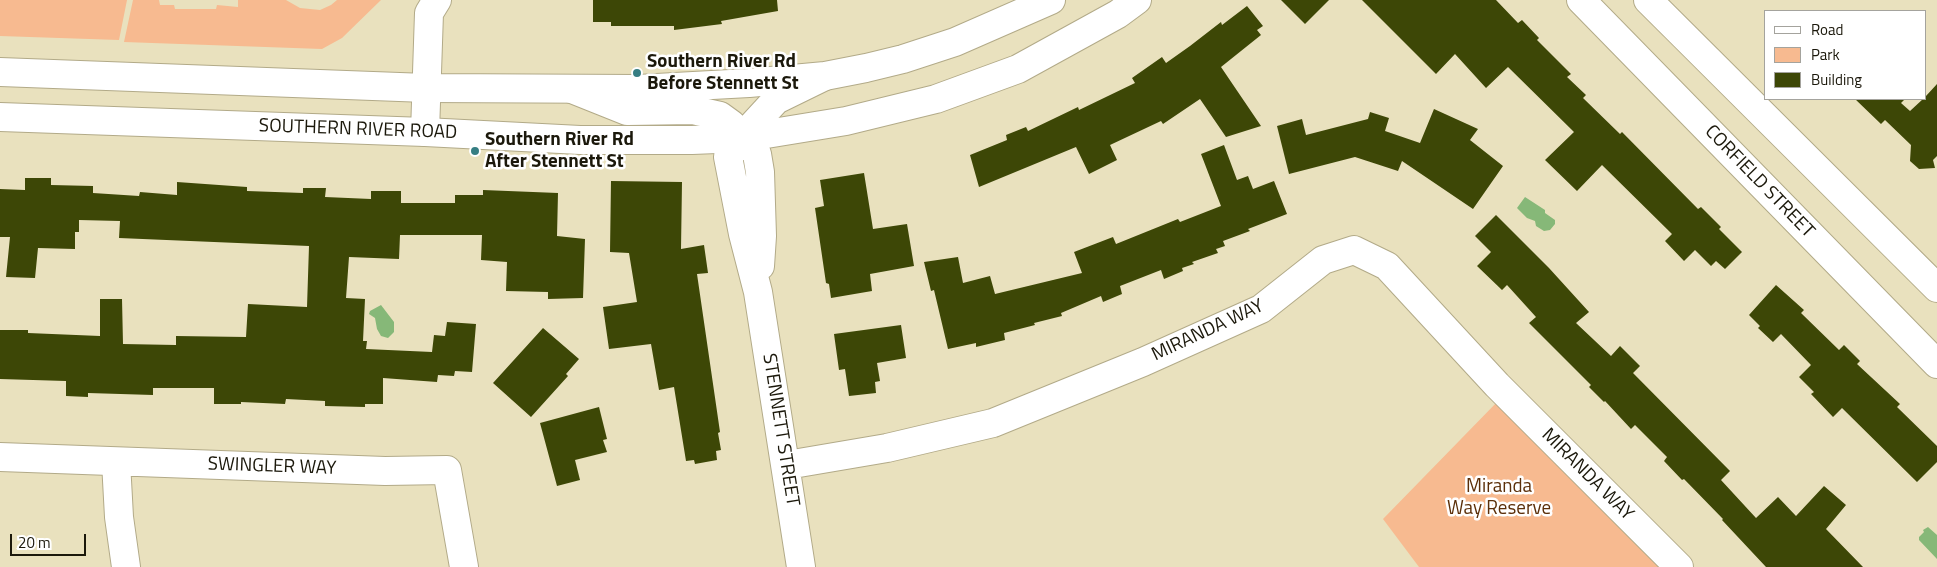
<!DOCTYPE html>
<style>
body{margin:0}
#map{position:relative;width:1937px;height:567px;overflow:hidden;background:#e9e1be;font-family:"Titillium Web",sans-serif}
canvas{display:block}
.legend{position:absolute;left:1764px;top:10px;width:162px;height:90px;box-sizing:border-box;background:#fff;border:1px solid #a4a39d;margin:0;padding:6px 9px;list-style:none;font-size:15px;color:#1b180b}
.legend li{display:flex;align-items:center;gap:10px;height:25px}
.legend b{width:25px;border:1px solid #a4a39d}
.scale{position:absolute;left:10px;top:534px;width:76px;height:22px;box-sizing:border-box;border:2px solid #1b180b;border-top:0;padding-left:6px;font-size:15px;line-height:18px;white-space:nowrap;color:#1b180b;-webkit-text-stroke:4px #fff;paint-order:stroke}
</style>
<div id="map">
<canvas width="1937" height="567"></canvas>
<ul class="legend">
<li><b style="height:6px;background:#fff"></b>Road</li>
<li><b style="height:14px;background:#f7ba90"></b>Park</li>
<li><b style="height:14px;background:#3d4706"></b>Building</li>
</ul>
<div class="scale">20 m</div>
</div>
<script>
const context = document.querySelector('canvas').getContext('2d');
context.lineJoin = 'round';
function fillPath(path, color) {
  context.fillStyle = color;
  context.fill(path, 'evenodd');
}
function shape(rows) {
  const path = new Path2D();
  for (const r of rows) {
    path.moveTo(r[0], r[1]);
    for (let i = 2; i < r.length; i += 2) path.lineTo(r[i], r[i + 1]);
  }
  return path;
}
function strokePath(path, color, width, dash) {
  context.strokeStyle = color;
  context.lineWidth = width;
  context.lineCap = dash ? 'butt' : 'round';
  context.setLineDash(dash || []);
  context.stroke(path);
}
function label(font, color, halo, rows, align = 'center') {
  context.font = font + ' "Titillium Web",sans-serif';
  context.lineWidth = 5;
  context.setLineDash([]);
  context.textBaseline = 'middle';
  context.strokeStyle = halo;
  context.fillStyle = color;
  for (const [text, x, y, turn = 0] of rows) {
    context.save();
    context.translate(x, y);
    context.rotate((+turn || 0) * Math.PI / 180);
    context.textAlign = isNaN(turn) ? turn : align;
    if (halo) context.strokeText(text, 0, 0);
    context.fillText(text, 0, 0);
    context.restore();
  }
}
fillPath(shape([
 [0,0,127,0,119,40,0,36],
 [133,0,159,0,160,5,174,5,175,9,216,9,217,5,238,7,238,0,286,0,300,8,320,10,331,5,337,0,381,0,342,38,322,49,124,42],
 [1499,400,1660,567,1419,567,1383,519]
]), '#f7ba90');
fillPath(shape([
 [1525,197,1545,210,1545,213,1555,220,1555,224,1550,230,1544,231,1536,226,1535,221,1527,218,1517,208],
 [381,305,394,322,394,332,388,338,381,336,377,329,375,318,369,314,370,311],
 [1928,527,1937,535,1937,559,1919,540,1919,537,1924,532,1923,530]
]), '#86b878');
fillPath(shape([
 [593,0,777,0,778,11,721,21,722,24,674,30,674,26,611,26,611,22,593,22],
 [1281,0,1329,0,1305,24],
 [1362,0,1496,0,1518,23,1522,20,1539,38,1537,40,1571,74,1567,77,1586,95,1583,98,1620,134,1622,132,1698,209,1701,207,1721,227,1719,229,1742,252,1725,269,1716,261,1711,266,1695,250,1684,261,1665,241,1672,234,1602,165,1577,191,1545,160,1574,132,1508,67,1486,88,1455,54,1436,74],
 [1247,6,1263,26,1257,30,1261,35,1221,67,1261,126,1226,137,1200,99,1163,124,1161,121,1110,145,1117,160,1089,174,1076,147,979,187,970,155,1007,140,1006,135,1026,127,1028,131,1078,107,1079,110,1135,83,1132,78,1162,57,1166,63,1190,46,1221,22,1222,25],
 [1937,84,1937,156,1933,160,1935,168,1919,169,1910,161,1911,145,1885,120,1881,124,1855,99,1905,99,1901,103,1910,111,1923,99,1926,99,1926,96],
 [1434,109,1478,129,1470,140,1503,166,1473,209,1402,161,1398,171,1355,157,1289,174,1277,126,1302,119,1306,135,1368,119,1370,112,1389,118,1385,131,1420,143],
 [1224,145,1237,180,1248,176,1253,189,1274,181,1287,214,1248,229,1250,231,1223,241,1225,246,1216,249,1218,253,1192,262,1194,264,1182,268,1183,271,1164,279,1161,270,1120,286,1122,294,1103,302,1101,296,1061,313,1062,316,1034,323,1035,325,1004,333,1005,340,976,347,976,343,948,349,934,290,931,291,924,262,958,257,963,283,990,276,995,294,1082,273,1074,252,1113,237,1116,244,1178,219,1180,222,1221,206,1201,154],
 [864,173,873,229,907,224,914,266,870,274,872,291,831,298,829,284,826,283,815,208,824,206,820,180],
 [25,178,51,178,51,185,93,186,93,193,139,196,140,192,177,195,177,182,247,187,247,191,303,193,303,188,326,188,325,197,371,199,371,191,401,191,401,203,455,203,455,195,483,195,483,190,558,193,557,236,585,239,583,298,548,299,548,292,506,291,507,262,481,260,482,235,400,235,399,259,349,257,346,298,365,299,363,341,367,341,366,349,432,352,434,335,445,336,447,322,476,324,472,372,455,371,454,376,438,375,437,382,383,378,383,404,365,404,365,407,325,406,325,401,286,399,285,404,241,402,241,404,214,404,214,388,153,388,153,395,88,393,88,397,66,396,66,381,0,379,0,330,28,330,28,333,100,336,100,299,122,299,123,344,176,345,176,336,246,337,248,304,307,307,309,246,119,238,120,221,79,220,79,232,75,232,75,249,38,248,35,278,6,277,10,237,0,237,0,189,25,190],
 [611,181,682,182,681,249,704,245,708,273,697,274,720,432,718,433,721,450,716,451,717,460,695,464,694,460,686,461,674,387,659,390,651,344,609,349,603,307,637,302,629,253,610,252],
 [1496,215,1549,268,1589,312,1576,323,1611,356,1620,346,1640,366,1633,373,1730,471,1721,480,1756,518,1778,497,1796,516,1824,486,1846,505,1826,529,1863,567,1766,567,1722,520,1723,519,1684,479,1682,480,1664,461,1667,457,1635,425,1631,429,1605,401,1604,402,1589,387,1591,385,1529,323,1536,317,1507,285,1502,290,1477,266,1491,252,1475,236],
 [1776,285,1804,310,1801,313,1839,350,1844,345,1860,361,1857,364,1900,404,1897,407,1937,446,1937,462,1917,482,1842,408,1833,417,1811,394,1814,392,1799,377,1811,365,1781,334,1773,342,1758,328,1760,326,1749,315],
 [901,325,906,358,877,363,880,381,875,382,876,393,849,396,845,369,839,370,834,334],
 [543,328,579,359,566,374,568,376,531,417,493,383],
 [599,407,607,439,603,440,607,452,575,460,580,480,557,486,540,423]
]), '#3d4706');
const minor = shape([
 [572,89,627,111,693,110,720,116,731,124,757,154,760,172,762,236,760,266],
 [425,132,429,13,437,0],
 [0,457,385,471,447,470,464,567],
 [116,462,119,517,126,567],
 [787,465,887,448,993,423,1143,362,1261,309,1323,260,1354,250,1387,266,1497,385,1679,567],
 [801,567,758,292,743,234,728,157,752,126,776,100,823,77]
]);
const major = shape([
 [1581,0,1937,364],
 [1648,0,1937,288],
 [0,72,426,88,638,89,749,83,825,76,866,68,903,59,955,42,1051,0],
 [0,117,425,132,580,140,692,140,742,138,846,121,936,99,1018,69,1118,14,1137,0]
]);
strokePath(minor, '#b2aa88', 30);
strokePath(major, '#b2aa88', 30);
strokePath(minor, '#fff', 28);
strokePath(major, '#fff', 28);
for (const [x, y, r, color] of [
 [637,73,5,"#367e83"],
 [475,151,5,"#367e83"]
]) {
  const dot = new Path2D();
  dot.arc(x, y, r, 0, 2 * Math.PI);
  context.fillStyle = color;
  context.fill(dot);
  strokePath(dot, '#fff', 2);
}
label('bold 19px', '#1b180b', '#fff', [
 ["Southern River Rd",647,62],
 ["Before Stennett St",647,84],
 ["Southern River Rd",485,140],
 ["After Stennett St",485,162]
], 'left');
label('19px', '#1b180b', '#fff', [
 ["SOUTHERN RIVER ROAD",358,130,2],
 ["CORFIELD STREET",1759,182,46],
 ["MIRANDA WAY",1208,331,-25],
 ["STENNETT STREET",780,430,81],
 ["SWINGLER WAY",272,467,2],
 ["MIRANDA WAY",1587,475,45]
]);
label('19px', '#5b2f09', '#fff', [
 ["Miranda",1499,487],
 ["Way Reserve",1499,509]
]);
</script>
